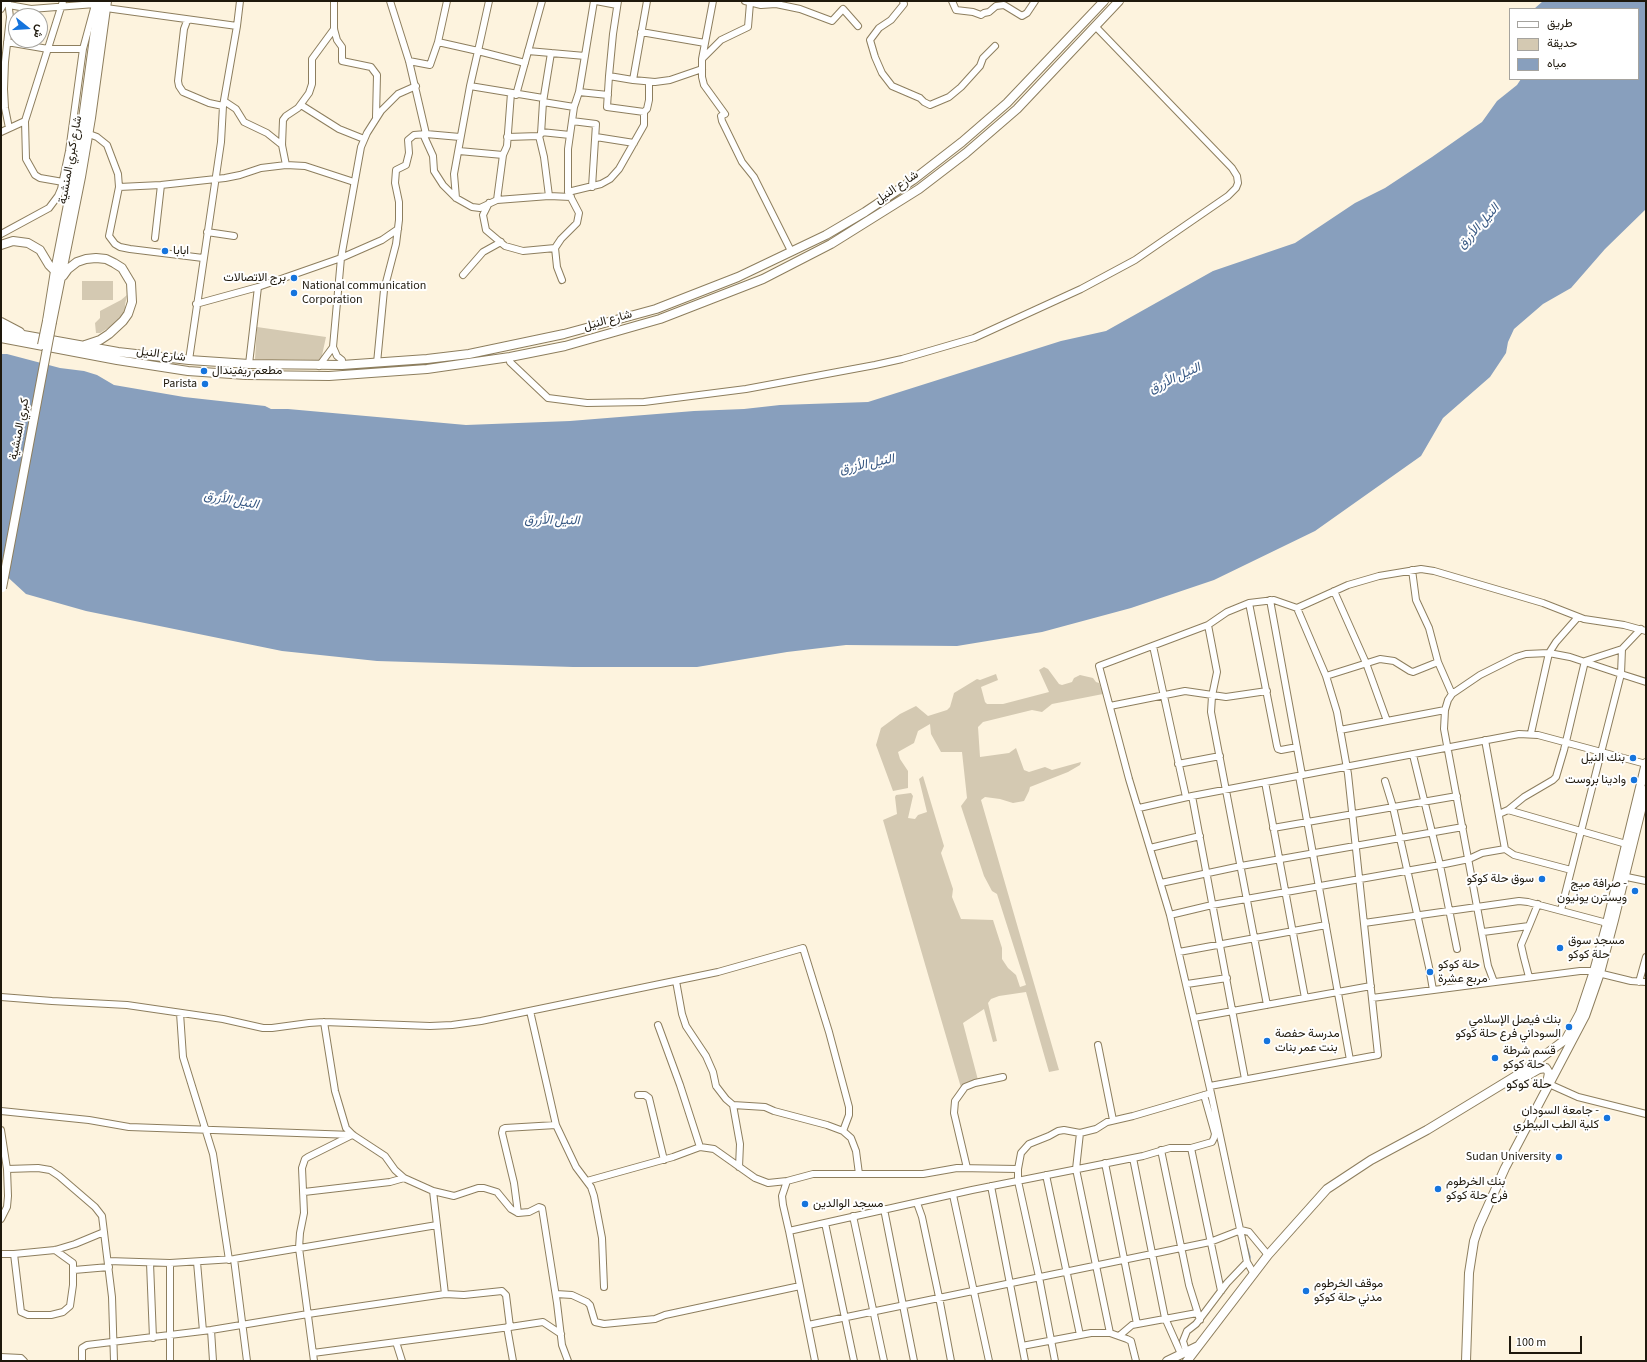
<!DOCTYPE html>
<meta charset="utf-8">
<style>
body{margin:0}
#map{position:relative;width:1647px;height:1362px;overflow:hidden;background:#fdf3de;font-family:"Source Sans 3",Vazirmatn,sans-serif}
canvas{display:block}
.frame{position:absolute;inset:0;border:2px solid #1e180c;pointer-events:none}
.legend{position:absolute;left:1509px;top:8px;width:130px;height:72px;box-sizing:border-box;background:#fff;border:1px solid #a5a39e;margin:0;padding:5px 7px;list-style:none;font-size:12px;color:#1e180c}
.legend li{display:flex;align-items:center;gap:8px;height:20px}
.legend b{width:20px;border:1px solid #a5a39e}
.north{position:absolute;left:8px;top:8px;width:40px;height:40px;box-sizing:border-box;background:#fff;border:1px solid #a5a39e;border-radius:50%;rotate:107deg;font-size:11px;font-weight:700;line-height:16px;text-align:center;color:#1e180c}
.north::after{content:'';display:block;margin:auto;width:14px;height:18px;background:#1574dd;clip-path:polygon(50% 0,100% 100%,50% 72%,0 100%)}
.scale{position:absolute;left:1509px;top:1336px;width:73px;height:18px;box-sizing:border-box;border:2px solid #1e180c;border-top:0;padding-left:5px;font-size:12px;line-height:14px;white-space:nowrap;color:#1e180c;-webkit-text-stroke:3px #fff;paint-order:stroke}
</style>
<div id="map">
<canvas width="1647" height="1362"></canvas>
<div class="frame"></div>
<ul class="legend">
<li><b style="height:5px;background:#fff"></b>طريق</li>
<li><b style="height:11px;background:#d4c9b2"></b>حديقة</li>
<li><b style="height:11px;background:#889fbd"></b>مياه</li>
</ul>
<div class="north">ش</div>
<div class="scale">100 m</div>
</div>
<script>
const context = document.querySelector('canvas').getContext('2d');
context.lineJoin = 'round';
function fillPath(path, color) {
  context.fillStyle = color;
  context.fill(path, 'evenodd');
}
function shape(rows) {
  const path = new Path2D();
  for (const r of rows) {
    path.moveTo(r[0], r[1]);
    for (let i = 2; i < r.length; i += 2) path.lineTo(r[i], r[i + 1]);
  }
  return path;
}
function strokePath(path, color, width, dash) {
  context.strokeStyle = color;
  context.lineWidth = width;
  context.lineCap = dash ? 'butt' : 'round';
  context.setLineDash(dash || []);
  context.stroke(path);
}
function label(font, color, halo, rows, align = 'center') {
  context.font = font + ' "Source Sans 3",Vazirmatn,sans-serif';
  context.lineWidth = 4;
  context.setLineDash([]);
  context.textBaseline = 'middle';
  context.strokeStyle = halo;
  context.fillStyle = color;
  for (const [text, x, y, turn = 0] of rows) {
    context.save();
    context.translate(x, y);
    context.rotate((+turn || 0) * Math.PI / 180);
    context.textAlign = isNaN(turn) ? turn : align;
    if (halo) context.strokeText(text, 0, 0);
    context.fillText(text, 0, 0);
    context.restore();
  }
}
fillPath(shape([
 [82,281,113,281,113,300,82,300],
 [127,295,125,305,126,312,115,324,100,333,96,333,95,323,100,318,100,311,121,300],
 [257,327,326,337,321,360,255,359],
 [1044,667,1048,669,1059,684,1062,685,1072,682,1074,678,1080,675,1093,678,1096,682,1099,683,1103,694,1052,704,1042,712,1032,710,983,722,978,727,980,757,1009,753,1016,748,1024,770,1029,772,1045,767,1052,770,1081,762,1080,765,1068,772,1030,787,1029,791,1024,801,1013,803,1000,799,985,797,981,800,1059,1070,1049,1072,1026,992,999,996,991,999,988,1003,997,1041,993,1042,984,1009,963,1023,978,1080,962,1091,883,820,897,814,895,797,896,795,911,793,913,796,908,818,915,819,918,815,927,812,919,779,923,776,944,846,941,853,953,889,952,897,961,919,993,920,1002,948,1002,959,1008,968,1016,975,1020,987,1026,985,997,894,992,891,984,876,961,806,967,798,962,752,941,752,931,734,930,724,918,731,914,743,898,752,900,759,908,771,908,788,893,791,876,745,881,728,900,714,916,706,928,716,947,710,950,707,954,693,977,679,980,680,996,674,998,680,981,687,985,702,987,704,1003,704,1049,692,1039,670]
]), '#d4c9b2');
fillPath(shape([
 [1543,1,1646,1,1646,209,1605,249,1571,288,1543,304,1514,329,1508,342,1506,353,1490,377,1443,418,1421,456,1315,531,1214,580,1131,608,1042,632,957,646,846,645,787,652,697,667,573,667,377,661,282,651,86,611,26,594,1,571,1,354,7,354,60,368,84,371,97,375,114,385,184,397,265,406,271,409,288,409,466,425,570,421,694,411,744,409,780,405,868,402,1061,341,1106,331,1213,271,1295,243,1355,203,1385,188,1432,157,1482,122,1497,101,1517,85,1521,79,1638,79,1638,9,1534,9]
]), '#889fbd');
strokePath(shape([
 [1244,1235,1250,1257,1249,1262]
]), '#889fbd', 1.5);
const minor = shape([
 [8,1,10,17,5,62,4,89,5,108,9,128],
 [63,1,25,121,26,159,35,175,40,178,63,182],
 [334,1,334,29,337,40,342,47,342,61,371,67,377,75,376,117],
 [447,1,438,42,478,51,470,86,454,174,456,198],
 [489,1,478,51,525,63],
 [596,1,617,5],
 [618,1,613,34,609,76,633,80,655,82,670,80,702,69],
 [713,1,702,59,702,77,704,85,725,114,721,116,722,121,742,162,754,177,791,251],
 [745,1,761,5,776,4,800,9,832,21,843,9,858,26],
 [903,1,904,4,891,20,879,28,870,40,875,57,882,73,892,86,920,98,924,102,930,105,949,97,961,87,980,66,983,58,995,46],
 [952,1,956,10,973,12,981,15,984,13,989,12,996,6,1004,5,1022,16,1027,13,1035,1],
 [9,5,31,9,95,4],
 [106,8,237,26],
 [1,9,5,1],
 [189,20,187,21,184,29,178,81,179,86,183,92,209,103,223,106],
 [641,32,705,43],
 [7,42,48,49,83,49],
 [528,51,585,56],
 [703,58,721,40,748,27,750,3],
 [409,61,430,65,438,42],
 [609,76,607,107,644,112],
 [633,80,647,1],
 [470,86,543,98],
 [579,92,608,95],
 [516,95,542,1],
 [224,101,236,109,244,122,267,133,282,145],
 [543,102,574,107],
 [301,105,339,129,364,139],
 [572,121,596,124,592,187],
 [1,132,25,121],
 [541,132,570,135],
 [89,134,97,137,107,145,118,174,119,187,161,185,225,178,240,175,261,168,286,165,305,166,354,182],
 [423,134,433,156,434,171,443,185,456,198,472,207,480,208,497,200,549,196,571,197],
 [426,134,460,137],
 [539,136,544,157,549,196],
 [507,137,539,136,541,134,543,102,551,53],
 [596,137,634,143],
 [459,151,503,155],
 [286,165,282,145,283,120,286,116,298,108,309,93,312,84,312,59,334,29],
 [119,187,109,236,115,244,120,247,130,249,203,258],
 [568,192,601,184,610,179,619,169,644,125,644,112,647,109,649,100,649,82],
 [497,200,503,155,507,146,511,93],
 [489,203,483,215,486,230,505,246,523,251,555,248],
 [207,232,234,236],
 [1,234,49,208,58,196,61,189,69,151,83,49,96,1],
 [155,238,161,185],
 [463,275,483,252,501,242],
 [562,280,557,267,555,248,561,239,577,223,579,213,568,192,568,149,574,107,579,92,594,1],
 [196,304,258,287,341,258,382,240,398,229],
 [333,347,337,356,342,360,342,365],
 [510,357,510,362,548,398,587,403,644,402,746,389,875,365,902,359,974,338,1081,289,1135,260,1228,196,1236,188,1238,183,1237,176,1232,168,1095,26],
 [189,360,221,142,223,106,237,26,240,1],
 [377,363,384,290,396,244,399,220,399,202,395,183,396,170,406,165,409,153,408,140,414,135,426,134,409,61,390,1],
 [249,364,258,287],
 [319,366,333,347,341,258,361,147,367,133,381,111,398,94,416,86],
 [1412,570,1416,600,1429,628,1438,662,1452,694],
 [1334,591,1366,663,1387,721,1340,730],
 [1270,600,1302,775],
 [1249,603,1277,746,1278,749,1281,750,1297,747],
 [1208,625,1217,672,1212,696,1211,712,1267,1005],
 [1153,646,1186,797],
 [1326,676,1380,659,1394,661,1410,671,1413,672,1438,662],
 [1110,706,1185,691,1226,697,1267,691],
 [1387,721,1445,710],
 [1531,733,1549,653,1556,642,1578,617],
 [1485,740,1505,849],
 [1413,755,1440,865,1457,949],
 [1178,764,1220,756],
 [1299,776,1350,1060],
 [1385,781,1393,807,1429,967,1433,990],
 [1265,782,1305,998],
 [1192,796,1245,1079],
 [1139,808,1192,796,1519,734,1538,735,1646,764],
 [1508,810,1524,797,1553,780,1556,777,1564,750,1585,661,1622,649],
 [1499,814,1508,810,1626,844],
 [1273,828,1457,796],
 [1150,848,1200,836],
 [1622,876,1646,881],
 [1161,883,1241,866,1463,827],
 [1561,910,1621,674,1646,682],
 [1170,915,1212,905,1440,865,1469,859,1482,853,1505,849,1514,855,1571,870],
 [1364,923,1519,901,1528,902,1607,923],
 [1529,926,1521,945,1524,958,1529,977],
 [1483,932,1529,926,1538,904],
 [1179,952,1326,925],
 [676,981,682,1014,686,1026,706,1056,713,1072,716,1086,726,1099,733,1105,765,1107,774,1111,827,1125,843,1131,851,1138,856,1151,859,1174],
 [1494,982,1488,966,1444,729,1445,710,1448,700,1452,694,1480,675,1516,657,1526,654,1549,653,1570,657,1621,674,1622,649,1641,629],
 [1639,982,1646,957],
 [1187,984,1227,978],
 [1,997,52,1001,127,1005,223,1019,263,1028,272,1028,309,1023,324,1022,430,1026,452,1025,481,1021,718,972,803,948,829,1032,849,1107,849,1115,843,1131],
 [1372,998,1580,971,1590,971,1631,981,1646,982],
 [530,1011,556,1125,576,1167,591,1187,594,1196,602,1238,604,1287],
 [180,1013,183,1057,213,1154,229,1260],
 [1194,1018,1371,986],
 [324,1022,335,1091,346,1128,353,1135,385,1156,395,1170,404,1178,433,1191,445,1294],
 [658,1025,680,1085,700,1147],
 [1098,1045,1113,1120],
 [1549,1084,1578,1097,1646,1114],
 [1210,1086,1378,1055,1348,774,1337,712,1326,676,1297,608],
 [638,1095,645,1095,649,1098,664,1160],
 [733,1105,740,1144,739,1167],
 [1,1111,89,1120,129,1127,353,1135],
 [1,1130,7,1169,8,1196,7,1207,1,1219],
 [1191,1148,1221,1291],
 [1161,1150,1189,1285,1200,1320],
 [1133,1158,1165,1318,1181,1354],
 [1105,1163,1137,1324],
 [967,1168,954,1113,955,1101,965,1087,975,1083,1003,1077],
 [7,1169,38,1168,50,1170,59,1176,95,1207,102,1216,112,1297,114,1361],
 [1046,1175,1080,1335],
 [587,1181,673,1157,700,1147,714,1149,755,1178,768,1183,787,1181,813,1174,923,1174,957,1168,1018,1169],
 [787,1181,782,1196,783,1205,789,1231,815,1361],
 [991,1186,1025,1361],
 [433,1191,454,1196,478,1188,484,1188,497,1192,511,1209,518,1213,529,1212,539,1207,542,1208,557,1303,562,1345,568,1361],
 [304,1192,390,1182,404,1178],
 [953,1195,989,1361],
 [917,1203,922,1217,939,1297,951,1361],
 [884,1209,914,1361],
 [518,1213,514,1183,502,1133,503,1129,505,1128,556,1125],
 [853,1216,884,1361],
 [825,1223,854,1361],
 [789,1231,972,1190,1143,1156,1170,1148,1191,1148,1212,1142,1214,1138,1215,1134,1204,1095],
 [1,1254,14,1254,55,1250,75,1244,104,1232],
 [14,1254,21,1312,28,1315,51,1315,63,1312,70,1306,73,1285,73,1263,55,1250],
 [234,1259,247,1361],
 [108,1261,170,1263,234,1259,437,1225],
 [197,1262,203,1331],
 [150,1263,153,1338],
 [74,1270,109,1267],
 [1254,1274,1247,1262,1211,1093,1170,915,1129,779,1099,666,1208,625,1227,612,1249,603,1274,600,1297,608,1348,585,1379,576,1421,569,1434,571,1543,603,1584,619,1624,625,1646,631],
 [556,1294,572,1295,587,1302,590,1305,595,1322,604,1324,655,1319,665,1315,800,1286],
 [808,1325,1210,1242,1241,1230,1249,1232,1268,1255],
 [507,1327,513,1361],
 [211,1330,213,1361],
 [1110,1333,1076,1169,1080,1133,1096,1129,1107,1122,1133,1116,1208,1094],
 [1119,1336,1132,1325,1197,1313],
 [396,1342,402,1361],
 [1022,1346,1091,1333,1110,1333,1127,1339,1131,1341,1136,1361],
 [1186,1351,1183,1341,1187,1331,1196,1324,1227,1283,1247,1262],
 [313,1353,510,1327],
 [1,1357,21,1358,24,1361],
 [82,1361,82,1348,87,1345,211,1330,308,1314,445,1294,464,1295,502,1291,506,1295,510,1327,543,1322,561,1334],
 [170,1361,170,1263],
 [314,1361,299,1248,300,1233,304,1213,302,1168,305,1159,308,1157,352,1135],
 [1055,1361,1039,1277,1018,1181,1018,1169,1021,1153,1029,1144,1049,1136,1058,1131,1064,1130,1080,1133]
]);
const major = shape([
 [1,245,13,241,28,243,40,250,49,265,55,271],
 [63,276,68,269,77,262,86,259,96,258,106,259,114,263,122,268,131,283,132,302,128,314,123,321,109,334,100,340,85,345],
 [47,321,55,271,79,148,99,1],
 [1,322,20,332],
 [52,322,81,177,91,118,107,1],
 [1,331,118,352,189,360,249,364,342,365,427,359,469,354,564,334,656,309,738,277,826,235,865,212,913,180,962,142,1007,103,1104,1],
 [1,338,117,360,188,371,246,375,329,376,427,369,510,357,565,346,660,319,763,279,831,244,919,189,966,153,1017,109,1119,1],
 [1516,1077,1525,1077,1539,1069,1546,1068,1549,1073,1547,1083],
 [1167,1361,1198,1346],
 [1187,1361,1268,1255,1327,1189,1371,1160,1427,1130,1524,1071,1566,1039,1580,1013,1594,971,1606,927,1646,763],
 [1466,1361,1469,1273,1474,1241,1479,1226,1505,1168,1585,1016,1600,973,1614,920,1646,790]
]);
strokePath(minor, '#8d7e5e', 8);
strokePath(major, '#8d7e5e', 10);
strokePath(minor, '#fff', 6);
strokePath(major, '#fff', 8);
const majorBridge = shape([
 [42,345,47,321],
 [2,588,52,322]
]);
strokePath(majorBridge, '#8d7e5e', 10, []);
strokePath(majorBridge, '#fff', 8);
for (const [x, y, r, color] of [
 [165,251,4,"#1574dd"],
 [294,278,4,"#1574dd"],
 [294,293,4,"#1574dd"],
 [204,371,4,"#1574dd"],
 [205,384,4,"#1574dd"],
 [1633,758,4,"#1574dd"],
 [1634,780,4,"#1574dd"],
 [1542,879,4,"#1574dd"],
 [1635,891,4,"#1574dd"],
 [1560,948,4,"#1574dd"],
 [1430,972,4,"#1574dd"],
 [1569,1027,4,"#1574dd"],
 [1267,1041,4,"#1574dd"],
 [1495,1058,4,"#1574dd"],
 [1607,1118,4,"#1574dd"],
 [1559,1157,4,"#1574dd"],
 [1438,1189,4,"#1574dd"],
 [805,1204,4,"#1574dd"],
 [1306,1291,4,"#1574dd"]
]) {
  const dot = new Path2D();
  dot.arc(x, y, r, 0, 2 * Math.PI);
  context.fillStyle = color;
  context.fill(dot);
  strokePath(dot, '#fff', 1.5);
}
label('12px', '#1e180c', '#fff', [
 ["شارع كبري المنشية",71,160,-80],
 ["شارع النيل",897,188,-34],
 ["شارع النيل",608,321,-15],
 ["شارع النيل",161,355,8],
 ["كبري المنشية",20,429,-79]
]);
label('12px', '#1e180c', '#fff', [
 ["ابابا",173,251],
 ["برج الاتصالات",286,278,"right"],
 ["National communication",302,286],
 ["Corporation",302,300],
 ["مطعم ريفيندال",212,371],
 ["Parista",197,384,"right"],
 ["بنك النيل",1625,758,"right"],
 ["وادينا بروست",1626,780,"right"],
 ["سوق حلة كوكو",1534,879,"right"],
 ["صرافة ميج -",1627,884,"right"],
 ["ويسترن يونيون",1627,898,"right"],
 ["مسجد سوق",1568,941],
 ["حلة كوكو",1568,955],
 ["حلة كوكو",1438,965],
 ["مربع عشرة",1438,979],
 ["بنك فيصل الإسلامي",1561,1020,"right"],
 ["السوداني فرع حلة كوكو",1561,1034,"right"],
 ["مدرسة حفصة",1275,1034],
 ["بنت عمر بنات",1275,1048],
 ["قسم شرطة",1503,1051],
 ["حلة كوكو",1503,1065],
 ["جامعة السودان -",1599,1111,"right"],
 ["كلية الطب البيطري",1599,1125,"right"],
 ["Sudan University",1551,1157,"right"],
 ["بنك الخرطوم",1446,1182],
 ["فرع حلة كوكو",1446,1196],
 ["مسجد الوالدين",813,1204],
 ["موقف الخرطوم",1314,1284],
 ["مدني حلة كوكو",1314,1298]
], 'left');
label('italic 13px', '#375883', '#fff', [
 ["النيل الأزرق",1479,227,-48],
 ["النيل الأزرق",1175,379,-25],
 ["النيل الأزرق",867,465,-12],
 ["النيل الأزرق",231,501,10],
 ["النيل الأزرق",552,521,1]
]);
label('13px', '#1e180c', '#fff', [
 ["حلة كوكو",1529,1085]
]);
</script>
